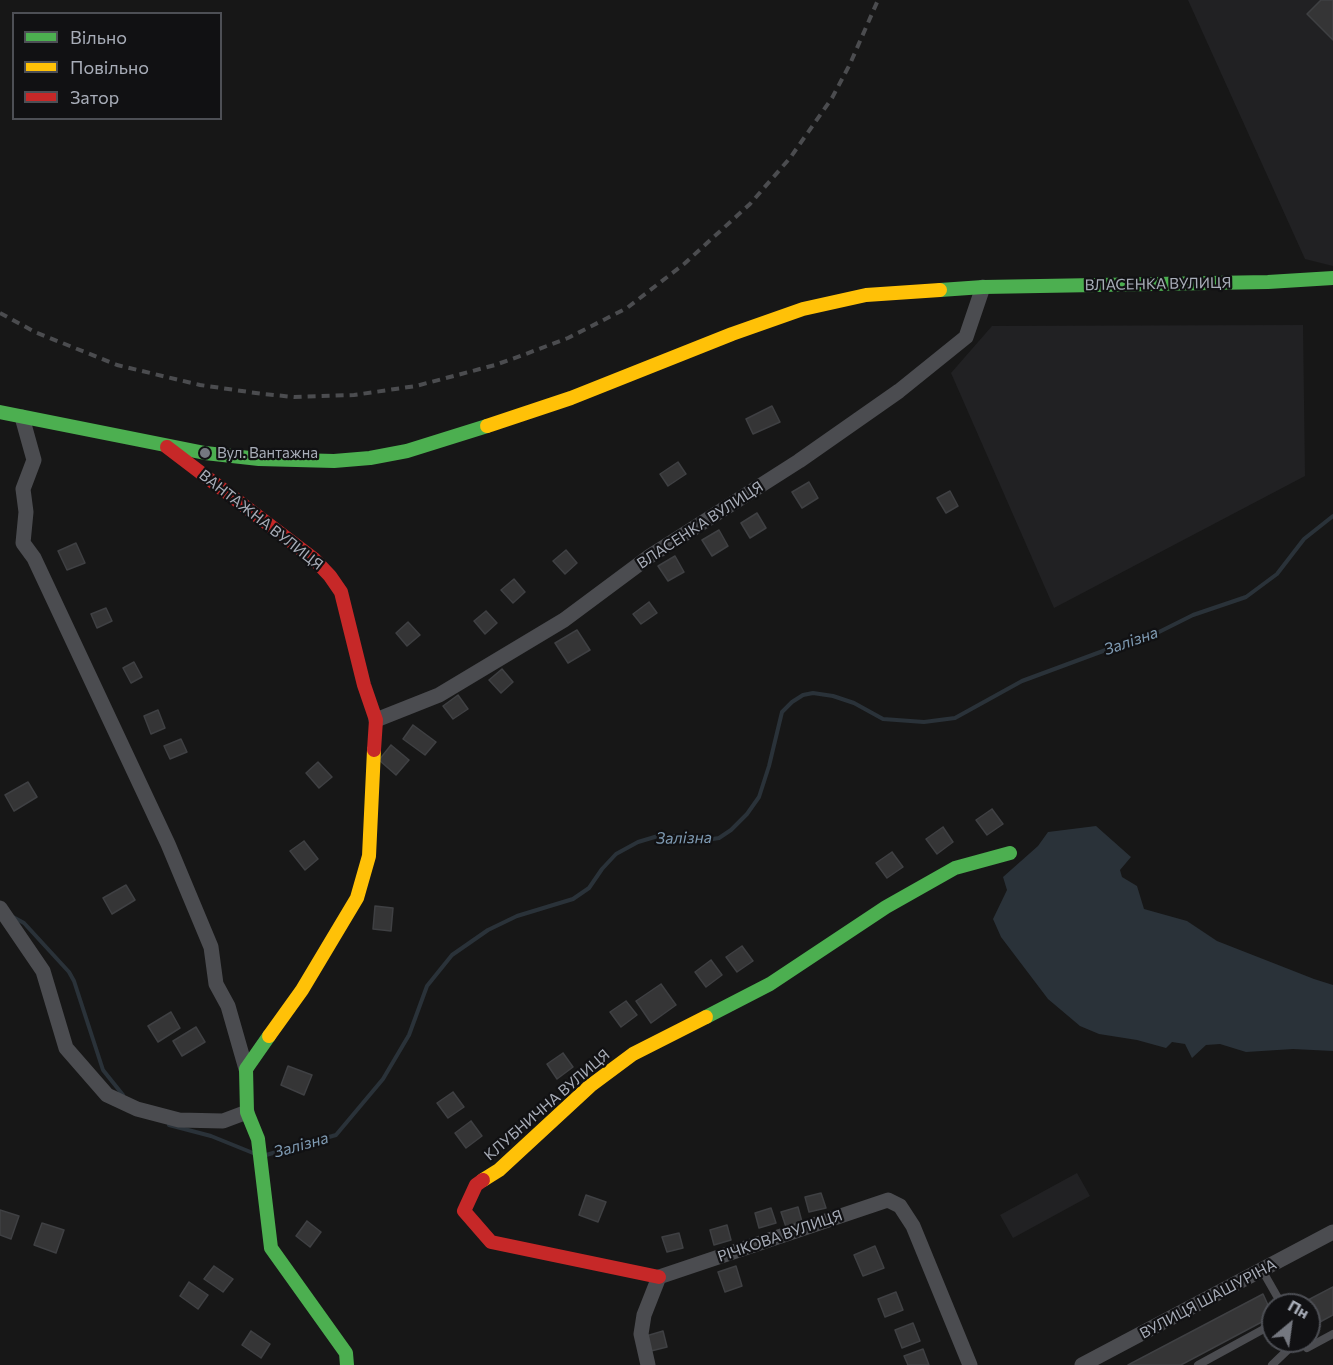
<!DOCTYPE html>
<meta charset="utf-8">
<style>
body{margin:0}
#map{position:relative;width:1333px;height:1365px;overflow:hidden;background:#171717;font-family:Commissioner,sans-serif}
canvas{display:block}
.legend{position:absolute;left:12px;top:12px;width:210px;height:108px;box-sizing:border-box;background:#111113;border:2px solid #4d4f55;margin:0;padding:8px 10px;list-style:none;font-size:18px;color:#a8adb8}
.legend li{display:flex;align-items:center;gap:12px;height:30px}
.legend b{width:30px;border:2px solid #4d4f55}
.north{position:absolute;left:1261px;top:1293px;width:60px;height:60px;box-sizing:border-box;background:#111113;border:2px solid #4d4f55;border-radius:50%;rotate:29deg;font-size:16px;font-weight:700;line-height:24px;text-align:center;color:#a8adb8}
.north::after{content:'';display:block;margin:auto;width:21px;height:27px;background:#757880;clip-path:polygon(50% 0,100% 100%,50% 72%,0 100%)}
</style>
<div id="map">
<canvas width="1333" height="1365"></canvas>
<ul class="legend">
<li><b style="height:8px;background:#4caf50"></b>Вільно</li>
<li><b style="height:8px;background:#ffc107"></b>Повільно</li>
<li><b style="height:8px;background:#c62828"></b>Затор</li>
</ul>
<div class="north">Пн</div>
</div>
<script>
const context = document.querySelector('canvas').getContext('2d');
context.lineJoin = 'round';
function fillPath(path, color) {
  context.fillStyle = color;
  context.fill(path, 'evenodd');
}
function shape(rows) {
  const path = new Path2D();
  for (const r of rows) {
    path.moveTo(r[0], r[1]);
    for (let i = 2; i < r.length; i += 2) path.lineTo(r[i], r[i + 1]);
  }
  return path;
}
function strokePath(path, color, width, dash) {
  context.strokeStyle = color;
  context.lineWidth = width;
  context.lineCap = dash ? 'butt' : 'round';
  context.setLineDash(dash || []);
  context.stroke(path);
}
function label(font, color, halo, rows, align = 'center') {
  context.font = font + ' Commissioner,sans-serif';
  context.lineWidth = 4.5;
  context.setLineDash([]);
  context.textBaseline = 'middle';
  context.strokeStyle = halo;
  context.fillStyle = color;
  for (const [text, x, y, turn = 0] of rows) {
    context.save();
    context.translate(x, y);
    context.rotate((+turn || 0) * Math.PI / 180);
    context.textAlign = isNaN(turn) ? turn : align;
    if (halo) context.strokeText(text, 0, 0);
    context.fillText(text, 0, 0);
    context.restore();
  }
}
fillPath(shape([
 [1188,0,1333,0,1333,266,1305,259],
 [1303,325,1305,476,1054,608,951,373,992,326],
 [1077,1173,1090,1196,1013,1238,1000,1215]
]), '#212123');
fillPath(shape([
 [1096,826,1131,857,1120,870,1122,877,1137,886,1144,909,1187,921,1217,941,1314,979,1333,985,1333,1051,1293,1049,1246,1052,1220,1044,1206,1045,1192,1058,1185,1044,1172,1042,1166,1048,1137,1040,1099,1034,1080,1026,1048,999,1001,937,993,919,1007,890,1003,877,1038,846,1048,832]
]), '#2a3239');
strokePath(shape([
 [13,917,24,923,69,972,74,981,103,1070,123,1095],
 [169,1125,211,1136,253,1153],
 [266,1155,336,1135,383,1079,409,1035,427,986,452,955,488,930,517,916,573,899,589,888,602,869,616,854,638,842,658,836,675,836,700,841,719,838,731,830,747,814,759,797,769,766,782,712,792,702,803,695,813,693,833,696,854,703,883,719,924,722,955,718,1022,681,1130,641,1147,638,1193,615,1246,597,1277,574,1304,539,1333,516]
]), '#2a3239', 4);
const building = shape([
 [1321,0,1333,0,1333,40,1307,14,1321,0],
 [772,406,780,422,753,434,746,419,772,406],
 [678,462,686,474,668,486,660,474,678,462],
 [809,482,818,498,802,508,792,492,809,482],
 [950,491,958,506,946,513,937,498,950,491],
 [757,513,766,528,750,538,741,523,757,513],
 [719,530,728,546,712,556,702,540,719,530],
 [76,543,85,563,67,570,58,551,76,543],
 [566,550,577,563,565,574,553,561,566,550],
 [675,556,684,572,668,581,658,566,675,556],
 [514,579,525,592,513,603,501,590,514,579],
 [649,602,657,613,641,624,633,614,649,602],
 [106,608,112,621,97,628,91,614,106,608],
 [486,611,497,623,485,634,474,621,486,611],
 [408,622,420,635,407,646,396,633,408,622],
 [577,630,590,650,568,663,555,643,577,630],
 [134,662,142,677,131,683,123,668,134,662],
 [502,669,513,682,501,693,489,680,502,669],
 [458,695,468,709,453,719,443,706,458,695],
 [158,710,165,728,151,734,144,716,158,710],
 [413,725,436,742,425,755,403,739,413,725],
 [181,739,187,752,170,759,164,746,181,739],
 [391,745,409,760,396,775,379,760,391,745],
 [318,762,332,777,319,788,306,773,318,762],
 [28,782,37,797,14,811,5,795,28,782],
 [992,809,1003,824,987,835,976,820,992,809],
 [943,827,953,842,937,854,926,839,943,827],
 [304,841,318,859,305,870,290,851,304,841],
 [892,852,903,867,887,878,876,863,892,852],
 [126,885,135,900,112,914,103,898,126,885],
 [375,906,393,908,391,931,373,929,375,906],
 [742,946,753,961,737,972,726,957,742,946],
 [711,960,722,975,706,987,695,972,711,960],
 [661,984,676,1005,651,1023,636,1001,661,984],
 [626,1001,637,1015,621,1027,610,1012,626,1001],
 [171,1012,180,1028,158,1042,148,1026,171,1012],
 [196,1027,205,1042,182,1056,173,1041,196,1027],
 [563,1053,573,1067,557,1079,547,1064,563,1053],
 [288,1066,312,1075,304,1095,281,1085,288,1066],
 [453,1092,464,1107,448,1118,437,1103,453,1092],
 [471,1121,482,1136,466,1148,455,1133,471,1121],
 [821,1193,826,1208,809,1212,805,1197,821,1193],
 [586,1195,606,1202,598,1222,579,1215,586,1195],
 [798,1207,802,1222,786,1227,781,1212,798,1207],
 [771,1208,776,1223,759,1228,755,1213,771,1208],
 [0,1210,19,1216,11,1239,0,1235,0,1210],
 [307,1221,321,1232,310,1247,296,1236,307,1221],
 [42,1223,64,1230,56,1253,34,1245,42,1223],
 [727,1225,731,1240,714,1245,710,1230,727,1225],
 [679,1233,683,1248,667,1252,662,1237,679,1233],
 [875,1246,884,1268,863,1276,854,1255,875,1246],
 [214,1266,233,1279,223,1292,204,1279,214,1266],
 [736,1266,742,1286,725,1292,718,1272,736,1266],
 [189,1282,208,1295,198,1309,180,1296,189,1282],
 [1333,1287,1333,1315,1320,1322,1308,1300,1333,1287],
 [896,1292,903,1310,885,1317,878,1299,896,1292],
 [1263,1294,1273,1316,1181,1365,1128,1365,1263,1294],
 [913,1323,920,1341,902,1348,895,1330,913,1323],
 [251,1331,270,1344,261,1358,242,1345,251,1331],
 [663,1331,667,1347,651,1351,646,1336,663,1331],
 [923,1349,929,1365,908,1365,904,1356,923,1349]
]);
fillPath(building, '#353536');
strokePath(building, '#3f4043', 1.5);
strokePath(shape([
 [1262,1270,1282,1305],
 [1303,1341,1307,1348,1333,1334],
 [1198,1365,1273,1324],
 [1272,1365,1297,1341]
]), '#4b4c50', 8);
strokePath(shape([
 [22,417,34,460,23,489,26,512,23,543,34,558,168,844,211,947,216,984,228,1006,246,1069],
 [376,720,439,695,564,620,650,556,799,461,899,391,966,337,983,287],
 [0,908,43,971,66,1048,107,1095,137,1109,179,1120,223,1121,247,1112],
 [648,1365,641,1334,644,1315,659,1277,888,1200,900,1206,913,1226,970,1365],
 [1082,1365,1333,1232]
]), '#4b4c50', 15);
strokePath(shape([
 [940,290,983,287,1268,282,1333,278],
 [0,412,205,453,259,459,334,461,370,458,407,451,487,426],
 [706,1017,770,984,886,907,955,868,1010,853],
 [269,1036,246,1069,247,1112,258,1139,271,1248,346,1353,347,1365]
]), '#4caf50', 14);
strokePath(shape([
 [487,426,571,398,732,334,803,309,866,295,940,290],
 [269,1036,302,990,357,898,369,856,374,750],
 [483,1180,499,1170,590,1086,633,1054,706,1017]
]), '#ffc107', 14);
strokePath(shape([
 [167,447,314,559,330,576,341,592,364,685,376,720,374,750],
 [483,1180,476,1185,464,1211,491,1242,659,1277]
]), '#c62828', 14);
strokePath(shape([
 [0,313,35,332,117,365,200,385,263,394,294,397,354,395,416,386,495,365,523,355,568,338,627,308,684,264,750,204,790,158,832,98,850,64,878,0]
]), '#4b4c4f', 4, [8, 6]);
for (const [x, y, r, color] of [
 [205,453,6,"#757880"]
]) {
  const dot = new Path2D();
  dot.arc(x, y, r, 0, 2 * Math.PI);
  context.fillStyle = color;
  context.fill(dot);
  strokePath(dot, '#111113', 2);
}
label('15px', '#a8adb8', '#111113', [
 ["ВЛАСЕНКА ВУЛИЦЯ",1158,284,-1],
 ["ВАНТАЖНА ВУЛИЦЯ",261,520,38],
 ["ВЛАСЕНКА ВУЛИЦЯ",700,525,-33],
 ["КЛУБНИЧНА ВУЛИЦЯ",547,1105,-41],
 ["РІЧКОВА ВУЛИЦЯ",780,1236,-19],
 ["ВУЛИЦЯ ШАШУРІНА",1208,1299,-28]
]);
label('15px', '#a8adb8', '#111113', [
 ["Вул. Вантажна",217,453]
], 'left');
label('italic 16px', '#7f9bb3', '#111113', [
 ["Залізна",1131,641,-19],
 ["Залізна",684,838,-1],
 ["Залізна",301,1145,-16]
]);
</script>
